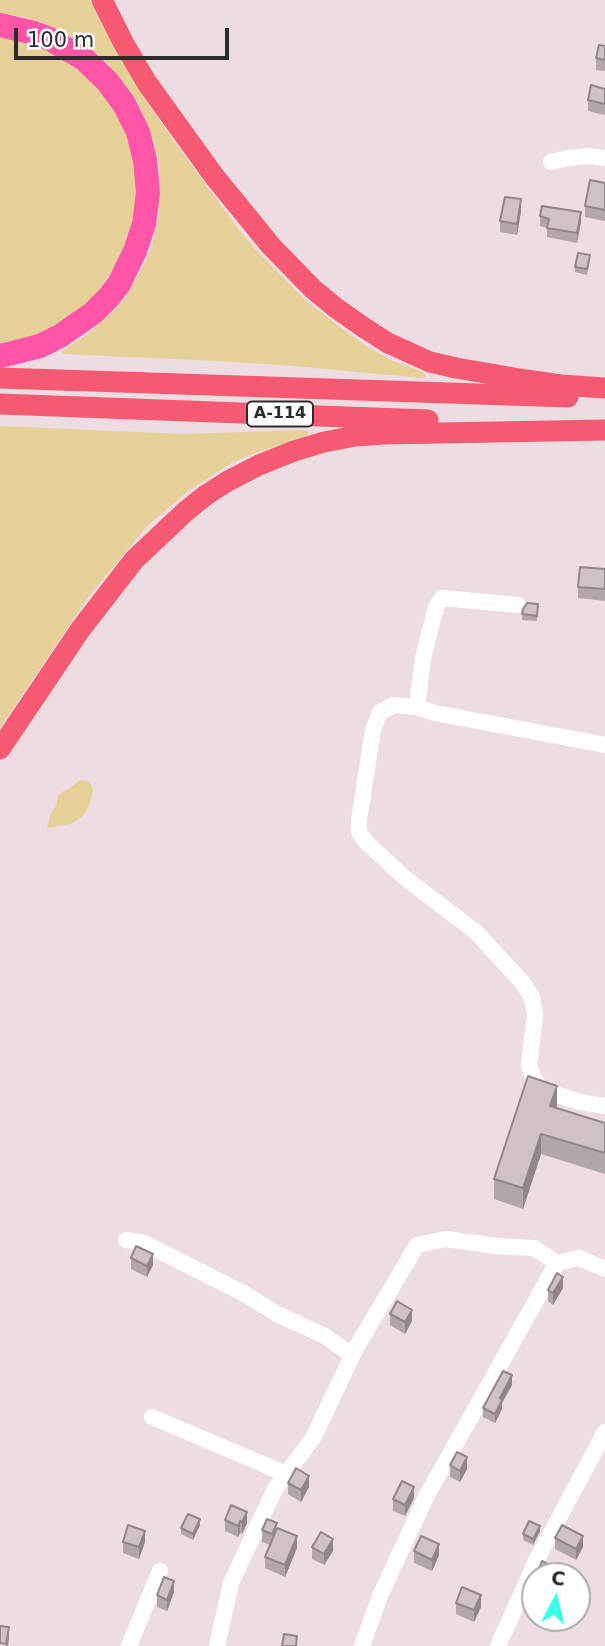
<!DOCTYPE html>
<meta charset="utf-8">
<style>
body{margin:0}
#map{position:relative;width:605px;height:1646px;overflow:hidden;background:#eddce2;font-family:"DejaVu Sans",sans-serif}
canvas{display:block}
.north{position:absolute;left:521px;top:1562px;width:70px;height:70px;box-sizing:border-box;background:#fff;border:2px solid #aaa;border-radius:50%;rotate:7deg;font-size:19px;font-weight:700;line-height:28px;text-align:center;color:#2b2b2b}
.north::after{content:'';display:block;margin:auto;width:24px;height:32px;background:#37ffe8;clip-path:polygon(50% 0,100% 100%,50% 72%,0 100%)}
.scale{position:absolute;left:14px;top:28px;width:215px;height:32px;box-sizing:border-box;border:4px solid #2b2b2b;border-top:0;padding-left:9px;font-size:21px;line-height:24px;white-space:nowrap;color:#2b2b2b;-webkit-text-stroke:5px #fff;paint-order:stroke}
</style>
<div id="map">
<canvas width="605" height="1646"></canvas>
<div class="north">С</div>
<div class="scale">100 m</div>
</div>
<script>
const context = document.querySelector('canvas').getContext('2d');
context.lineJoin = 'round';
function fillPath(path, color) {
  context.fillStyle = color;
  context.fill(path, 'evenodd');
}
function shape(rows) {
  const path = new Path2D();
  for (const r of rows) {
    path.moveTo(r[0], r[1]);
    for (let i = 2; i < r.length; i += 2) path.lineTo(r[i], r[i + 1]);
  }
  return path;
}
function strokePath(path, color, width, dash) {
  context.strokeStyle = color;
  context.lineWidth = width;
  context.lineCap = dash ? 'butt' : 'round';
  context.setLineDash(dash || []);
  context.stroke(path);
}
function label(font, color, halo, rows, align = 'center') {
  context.font = font + ' "DejaVu Sans",sans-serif';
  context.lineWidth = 5;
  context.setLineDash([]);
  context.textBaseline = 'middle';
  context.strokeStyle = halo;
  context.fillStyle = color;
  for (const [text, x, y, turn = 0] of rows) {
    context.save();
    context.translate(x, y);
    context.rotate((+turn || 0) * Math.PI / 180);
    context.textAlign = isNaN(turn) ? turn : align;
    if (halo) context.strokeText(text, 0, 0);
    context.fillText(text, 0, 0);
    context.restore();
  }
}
fillPath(shape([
 [0,0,90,0,115,50,144,97,169,134,236,226,255,249,304,299,341,328,369,348,393,361,423,372,427,377,422,378,282,365,197,360,64,354,61,352,88,334,116,309,126,297,144,265,152,246,159,214,160,183,158,158,153,139,139,105,120,78,107,63,82,43,53,27,24,17,0,13],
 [0,36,39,46,74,65,92,81,116,113,125,130,135,162,136,199,132,222,117,264,97,292,74,314,35,336,0,345],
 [0,426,183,434,304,430,307,431,309,433,304,437,255,453,233,462,188,491,148,525,89,596,0,728],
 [80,780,90,782,93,790,89,806,83,816,71,824,47,828,51,813,56,806,58,796,62,792,70,788]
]), '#e5d097');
strokePath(shape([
 [551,162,568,158,587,156,605,158],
 [417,707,423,658,436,607,442,598,518,605],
 [605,745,435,713,417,707,394,705,380,712,373,730,359,820,359,832,365,841,405,878,476,932,522,982,532,997,535,1015,529,1065,533,1077,542,1090,580,1102,605,1106],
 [126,1240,144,1243,243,1293,277,1314,325,1336,352,1355],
 [152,1417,286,1474],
 [129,1646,160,1571],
 [217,1646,231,1583,275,1489,313,1438,356,1348,417,1245,446,1239,496,1246,534,1248,557,1263],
 [362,1646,380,1596,426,1497,557,1263,579,1258,605,1269],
 [498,1646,536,1561,605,1432]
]), '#fff', 16);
strokePath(shape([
 [102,0,124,44,147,83,214,176,271,246,313,289,336,308,363,327,388,343,430,362,456,368,526,380,561,385,605,388],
 [0,378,568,397],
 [0,404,428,420],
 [0,749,80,630,134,560,186,511,206,495,228,481,259,465,294,451,324,442,355,436,384,434,605,430]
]), '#f55a72', 21);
strokePath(shape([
 [0,25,34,33,50,39,84,59,107,81,124,104,138,132,145,160,148,193,144,224,135,251,119,284,108,298,93,313,60,336,40,346,0,356]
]), '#ff55a9', 24);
fillPath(shape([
 [605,46,605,71,596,70,596,58],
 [605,89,605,115,588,111,588,100],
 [605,183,605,221,585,217,585,206],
 [521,211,517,235,500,232,500,221],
 [540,216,581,222,577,243,547,237,547,228,540,226],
 [590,261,587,275,575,272,575,267],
 [605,569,605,601,578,598,578,587],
 [538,604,537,621,522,620,523,609],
 [557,1106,556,1108,605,1123,605,1174,541,1154,523,1209,494,1199,494,1179],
 [131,1258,153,1265,147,1277,131,1269],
 [563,1288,553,1305,548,1301,548,1290],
 [390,1314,412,1321,405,1334,390,1325],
 [512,1385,502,1403,502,1409,495,1423,483,1417,483,1408],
 [450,1465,467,1469,460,1482,450,1477],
 [288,1483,309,1487,301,1502,288,1494],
 [414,1498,405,1516,393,1511,393,1499],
 [231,1505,247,1523,242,1534,240,1533,238,1537,225,1531,225,1520],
 [200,1525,193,1540,181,1534,181,1528],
 [277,1528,297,1548,285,1577,265,1568,265,1557,270,1545,262,1542,262,1530],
 [540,1531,533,1545,523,1540,523,1534],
 [555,1538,583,1547,576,1560,555,1549],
 [123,1542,145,1542,139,1559,123,1553],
 [312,1547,333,1551,324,1565,312,1559],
 [414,1551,439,1555,432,1571,414,1563],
 [535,1578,535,1601,531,1599,531,1588],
 [174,1592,167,1611,157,1607,157,1595],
 [456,1603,481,1607,474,1622,456,1614]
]), '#b2a6a9');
fillPath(shape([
 [521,199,521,211,517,235,517,224],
 [581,212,581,222,577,243,577,233],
 [557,1086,557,1106,550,1126,550,1106],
 [541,1134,541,1154,523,1209,523,1188],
 [153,1254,153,1265,147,1277,147,1266],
 [563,1277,563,1288,553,1305,553,1293],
 [412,1310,412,1321,405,1334,405,1322],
 [512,1375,512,1385,502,1403,502,1409,495,1423,495,1414,500,1398],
 [467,1457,467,1469,460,1482,460,1471],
 [309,1476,309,1487,301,1502,301,1490],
 [414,1487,414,1498,405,1516,405,1505],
 [247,1512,247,1523,242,1534,242,1522],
 [200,1519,200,1525,193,1540,193,1534],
 [240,1521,240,1533,238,1537,238,1526],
 [540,1526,540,1531,533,1545,533,1539],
 [145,1531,145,1542,139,1559,139,1547],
 [297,1536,297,1548,285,1577,285,1565],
 [583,1536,583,1547,576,1560,576,1549],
 [333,1539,333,1551,324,1565,324,1554],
 [439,1544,439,1555,432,1571,432,1560],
 [174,1581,174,1592,167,1611,167,1600],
 [481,1595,481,1607,474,1622,474,1610],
 [9,1627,9,1639,8,1646,6,1646]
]), '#91878a');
const building = shape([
 [599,45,605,46,605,60,596,58,599,45],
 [591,85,605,89,605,104,588,100,591,85],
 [590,180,605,183,605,210,585,206,590,180],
 [505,197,521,199,517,224,500,221,505,197],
 [542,206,581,212,577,233,547,228,549,219,540,216,542,206],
 [578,253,590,255,587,269,575,267,578,253],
 [580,567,605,569,605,589,578,587,580,567],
 [527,603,538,604,537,616,522,614,523,609,527,603],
 [528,1076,557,1086,550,1106,605,1123,605,1153,541,1134,523,1188,494,1179,528,1076],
 [136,1246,153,1254,147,1266,131,1258,136,1246],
 [557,1273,563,1277,553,1293,548,1290,557,1273],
 [397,1301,412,1310,405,1322,390,1314,397,1301],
 [503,1371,512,1375,500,1398,502,1400,495,1414,483,1408,503,1371],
 [457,1452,467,1457,460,1471,450,1465,457,1452],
 [296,1468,309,1476,301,1490,288,1483,296,1468],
 [402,1481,414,1487,405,1505,393,1499,402,1481],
 [231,1505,247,1512,242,1522,240,1521,238,1526,225,1520,231,1505],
 [188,1514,200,1519,193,1534,181,1528,188,1514],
 [267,1519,277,1523,272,1534,262,1530,267,1519],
 [529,1521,540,1526,533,1539,523,1534,529,1521],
 [128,1525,145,1531,139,1547,123,1542,128,1525],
 [562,1525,583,1536,576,1549,555,1538,562,1525],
 [277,1528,297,1536,285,1565,265,1557,277,1528],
 [321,1532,333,1539,324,1554,312,1547,321,1532],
 [421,1536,439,1544,432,1560,414,1551,421,1536],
 [542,1561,546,1563,543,1571,553,1576,536,1576,542,1561],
 [164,1577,174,1581,167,1600,157,1595,164,1577],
 [535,1578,535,1590,531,1588,535,1578],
 [462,1587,481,1595,474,1610,456,1603,462,1587],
 [0,1626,9,1627,6,1644,0,1643,0,1626],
 [284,1634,297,1636,296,1646,282,1646,284,1634]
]);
fillPath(building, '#cfc1c5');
strokePath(building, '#91878a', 2);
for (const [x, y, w] of [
 [280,414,66]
]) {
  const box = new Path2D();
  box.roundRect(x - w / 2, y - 12.5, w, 25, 5);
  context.fillStyle = '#fff';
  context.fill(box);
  strokePath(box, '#2b2b2b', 2);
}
label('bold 16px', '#2b2b2b', null, [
 ["А-114",280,414]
]);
</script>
